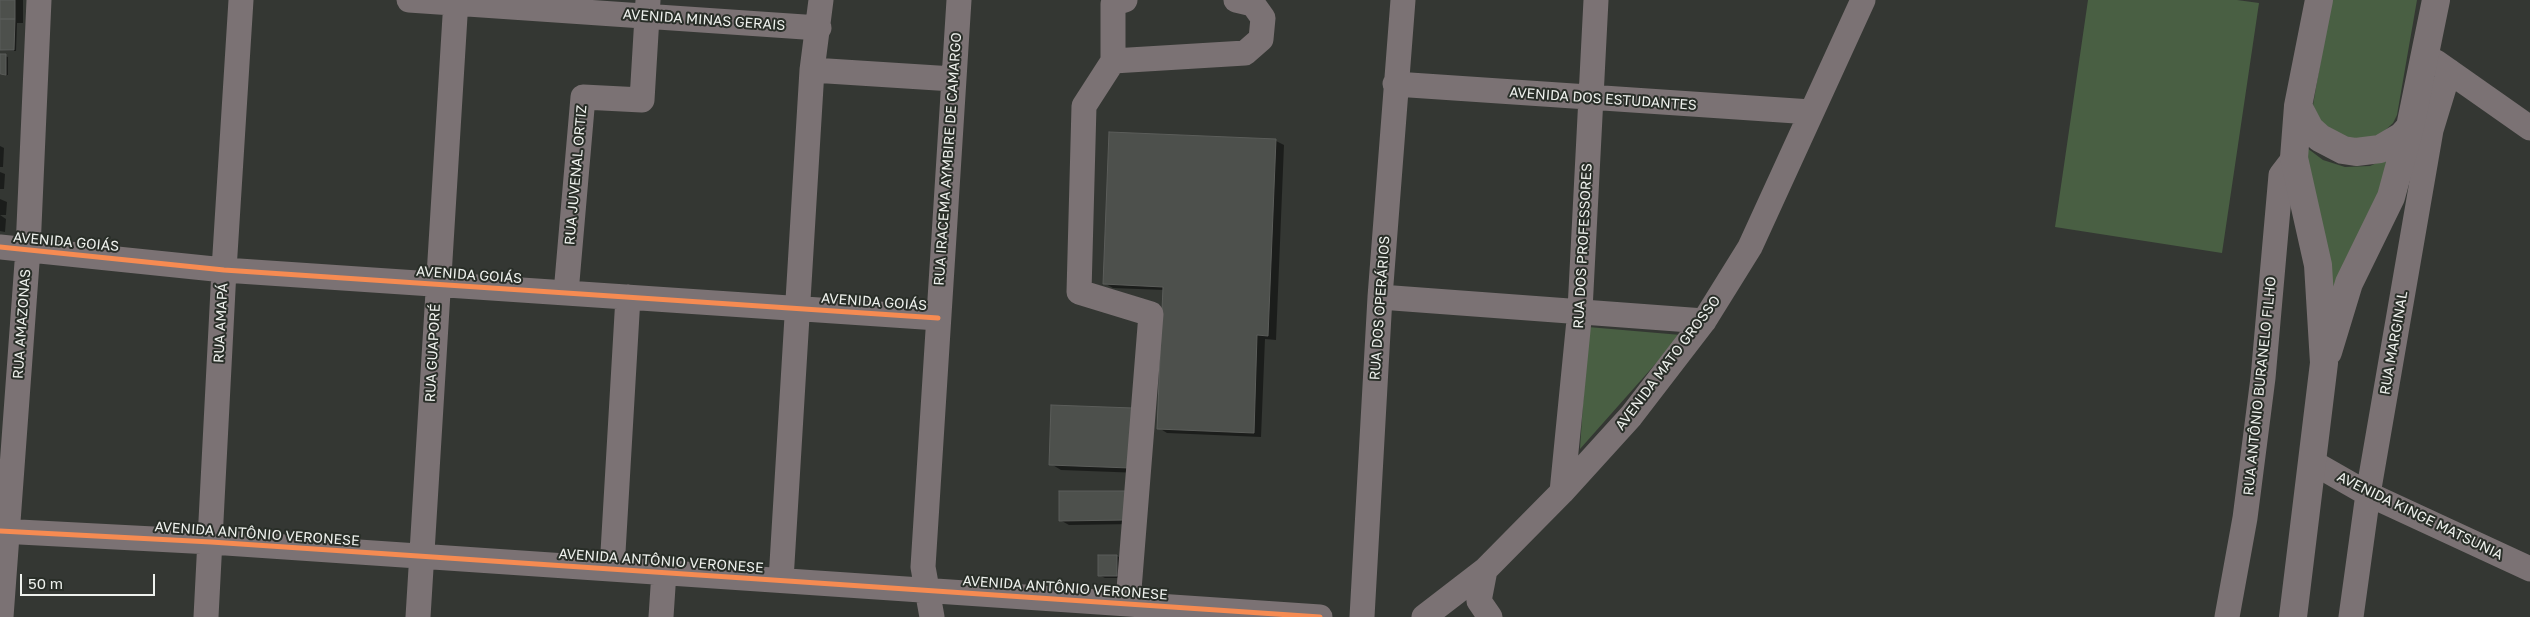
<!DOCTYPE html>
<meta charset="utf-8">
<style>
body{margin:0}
#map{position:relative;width:2530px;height:617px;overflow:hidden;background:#343733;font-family:"Golos Text",sans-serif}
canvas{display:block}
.scale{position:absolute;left:20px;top:574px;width:135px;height:22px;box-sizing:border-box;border:2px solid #eef1ed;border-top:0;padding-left:6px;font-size:15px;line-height:18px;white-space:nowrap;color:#eef1ed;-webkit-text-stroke:4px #292e28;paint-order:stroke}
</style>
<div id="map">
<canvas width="2530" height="617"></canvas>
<div class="scale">50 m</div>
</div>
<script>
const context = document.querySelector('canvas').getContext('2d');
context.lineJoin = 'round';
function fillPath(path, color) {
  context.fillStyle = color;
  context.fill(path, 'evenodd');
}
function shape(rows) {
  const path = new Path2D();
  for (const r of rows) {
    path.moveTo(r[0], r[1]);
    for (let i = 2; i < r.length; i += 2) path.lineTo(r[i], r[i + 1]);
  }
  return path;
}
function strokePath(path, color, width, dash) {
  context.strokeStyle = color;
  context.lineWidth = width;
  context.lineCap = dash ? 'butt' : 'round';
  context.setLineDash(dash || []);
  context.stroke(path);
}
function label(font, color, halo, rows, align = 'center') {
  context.font = font + ' "Golos Text",sans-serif';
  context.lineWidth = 4;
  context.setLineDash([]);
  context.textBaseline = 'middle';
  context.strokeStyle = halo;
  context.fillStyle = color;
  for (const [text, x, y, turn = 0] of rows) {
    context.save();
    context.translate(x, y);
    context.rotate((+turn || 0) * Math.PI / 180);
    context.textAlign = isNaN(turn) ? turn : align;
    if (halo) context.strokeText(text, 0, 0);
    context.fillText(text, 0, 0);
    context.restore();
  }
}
fillPath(shape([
 [2088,0,2237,0,2259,3,2222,253,2055,227],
 [2331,0,2417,0,2397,115,2393,123,2379,136,2351,141,2320,122,2313,105],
 [2303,145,2323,160,2345,167,2370,166,2392,156,2379,199,2333,300],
 [1588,327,1681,335,1580,449,1583,403]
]), '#495f43');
fillPath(shape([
 [0,0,23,0,23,23,17,23,16,51,0,50],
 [0,55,8,57,8,75,0,75],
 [1276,141,1284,145,1276,340,1265,339,1261,437,1167,433,1159,428,1164,290,1113,288,1104,283],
 [0,146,4,148,3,167,0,167],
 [0,172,5,174,4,189,0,189],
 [0,199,7,202,6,215,0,215],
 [0,215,6,219,5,232,0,231],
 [1053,406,1141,473,1061,470,1051,464],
 [1126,492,1135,524,1069,525,1060,520],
 [1117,556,1122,559,1122,578,1105,578,1099,575]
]), '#0007');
const building = shape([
 [0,0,15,0,15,19,0,19,0,0],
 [0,19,15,19,14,50,0,50,0,19],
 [0,54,6,54,6,75,0,74,0,54],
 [1109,132,1276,139,1268,336,1257,335,1254,433,1157,429,1163,287,1103,284,1109,132],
 [1051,405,1133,408,1130,468,1049,465,1051,405],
 [1059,491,1127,491,1127,520,1059,521,1059,491],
 [1098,555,1117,555,1117,576,1098,576,1098,555]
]);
fillPath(building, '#4d504c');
strokePath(building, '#5b5d5a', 1);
strokePath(shape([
 [409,0,819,28],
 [1125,0,1113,4,1113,61,1084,106,1079,292,1151,314,1128,602],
 [1113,61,1245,53,1261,39,1263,18,1253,4,1236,0],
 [2436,62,2530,128],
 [812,70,953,79],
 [1395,84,1811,112],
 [0,247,224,270,938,318],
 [566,293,583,97,642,100,648,0],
 [1380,297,1704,321],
 [2312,462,2368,494,2530,569],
 [1562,492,1580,310,1596,0],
 [0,531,211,542,1320,617],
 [612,569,628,297],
 [1485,570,1479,601,1490,617],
 [781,580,812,70,821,0],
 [1,617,28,249,39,0],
 [206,617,224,270,241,0],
 [418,617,456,0],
 [661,617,664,572],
 [932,617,923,567,959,0],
 [1362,617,1380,297,1403,0],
 [1424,617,1485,570,1562,492,1631,416,1704,321,1750,247,1863,0],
 [2227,617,2245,518,2263,378,2281,175,2294,158],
 [2351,617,2368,494,2431,130,2449,71]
]), '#7b7274', 25);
strokePath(shape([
 [2298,106,2310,129,2320,138,2343,150,2356,152,2380,149,2402,136,2410,127],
 [2328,352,2349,283,2391,197,2410,127,2436,0],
 [2293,617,2324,363,2318,265,2294,158,2298,106,2319,0]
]), '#7b7274', 28);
strokePath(shape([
 [0,247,224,270,938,318],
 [0,531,211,542,1320,617]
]), '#f68b52', 5);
label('14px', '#eef1ed', '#292e28', [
 ["AVENIDA MINAS GERAIS",704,20,4],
 ["AVENIDA DOS ESTUDANTES",1603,99,4],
 ["RUA IRACEMA AYMBIRE DE CAMARGO",948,159,-86],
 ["RUA JUVENAL ORTIZ",576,175,-85],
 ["AVENIDA GOIÁS",66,242,5],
 ["RUA DOS PROFESSORES",1583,246,-87],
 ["AVENIDA GOIÁS",469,275,4],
 ["AVENIDA GOIÁS",874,302,4],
 ["RUA DOS OPERÁRIOS",1380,308,-86],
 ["RUA AMAPÁ",221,323,-87],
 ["RUA AMAZONAS",22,324,-86],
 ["RUA MARGINAL",2394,343,-80],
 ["RUA GUAPORÉ",433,353,-87],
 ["AVENIDA MATO GROSSO",1668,363,-53],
 ["RUA ANTÔNIO BURANELO FILHO",2260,386,-84],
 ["AVENIDA KINGE MATSUNIA",2420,516,26],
 ["AVENIDA ANTÔNIO VERONESE",257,534,4],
 ["AVENIDA ANTÔNIO VERONESE",661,561,4],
 ["AVENIDA ANTÔNIO VERONESE",1065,588,4]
]);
</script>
